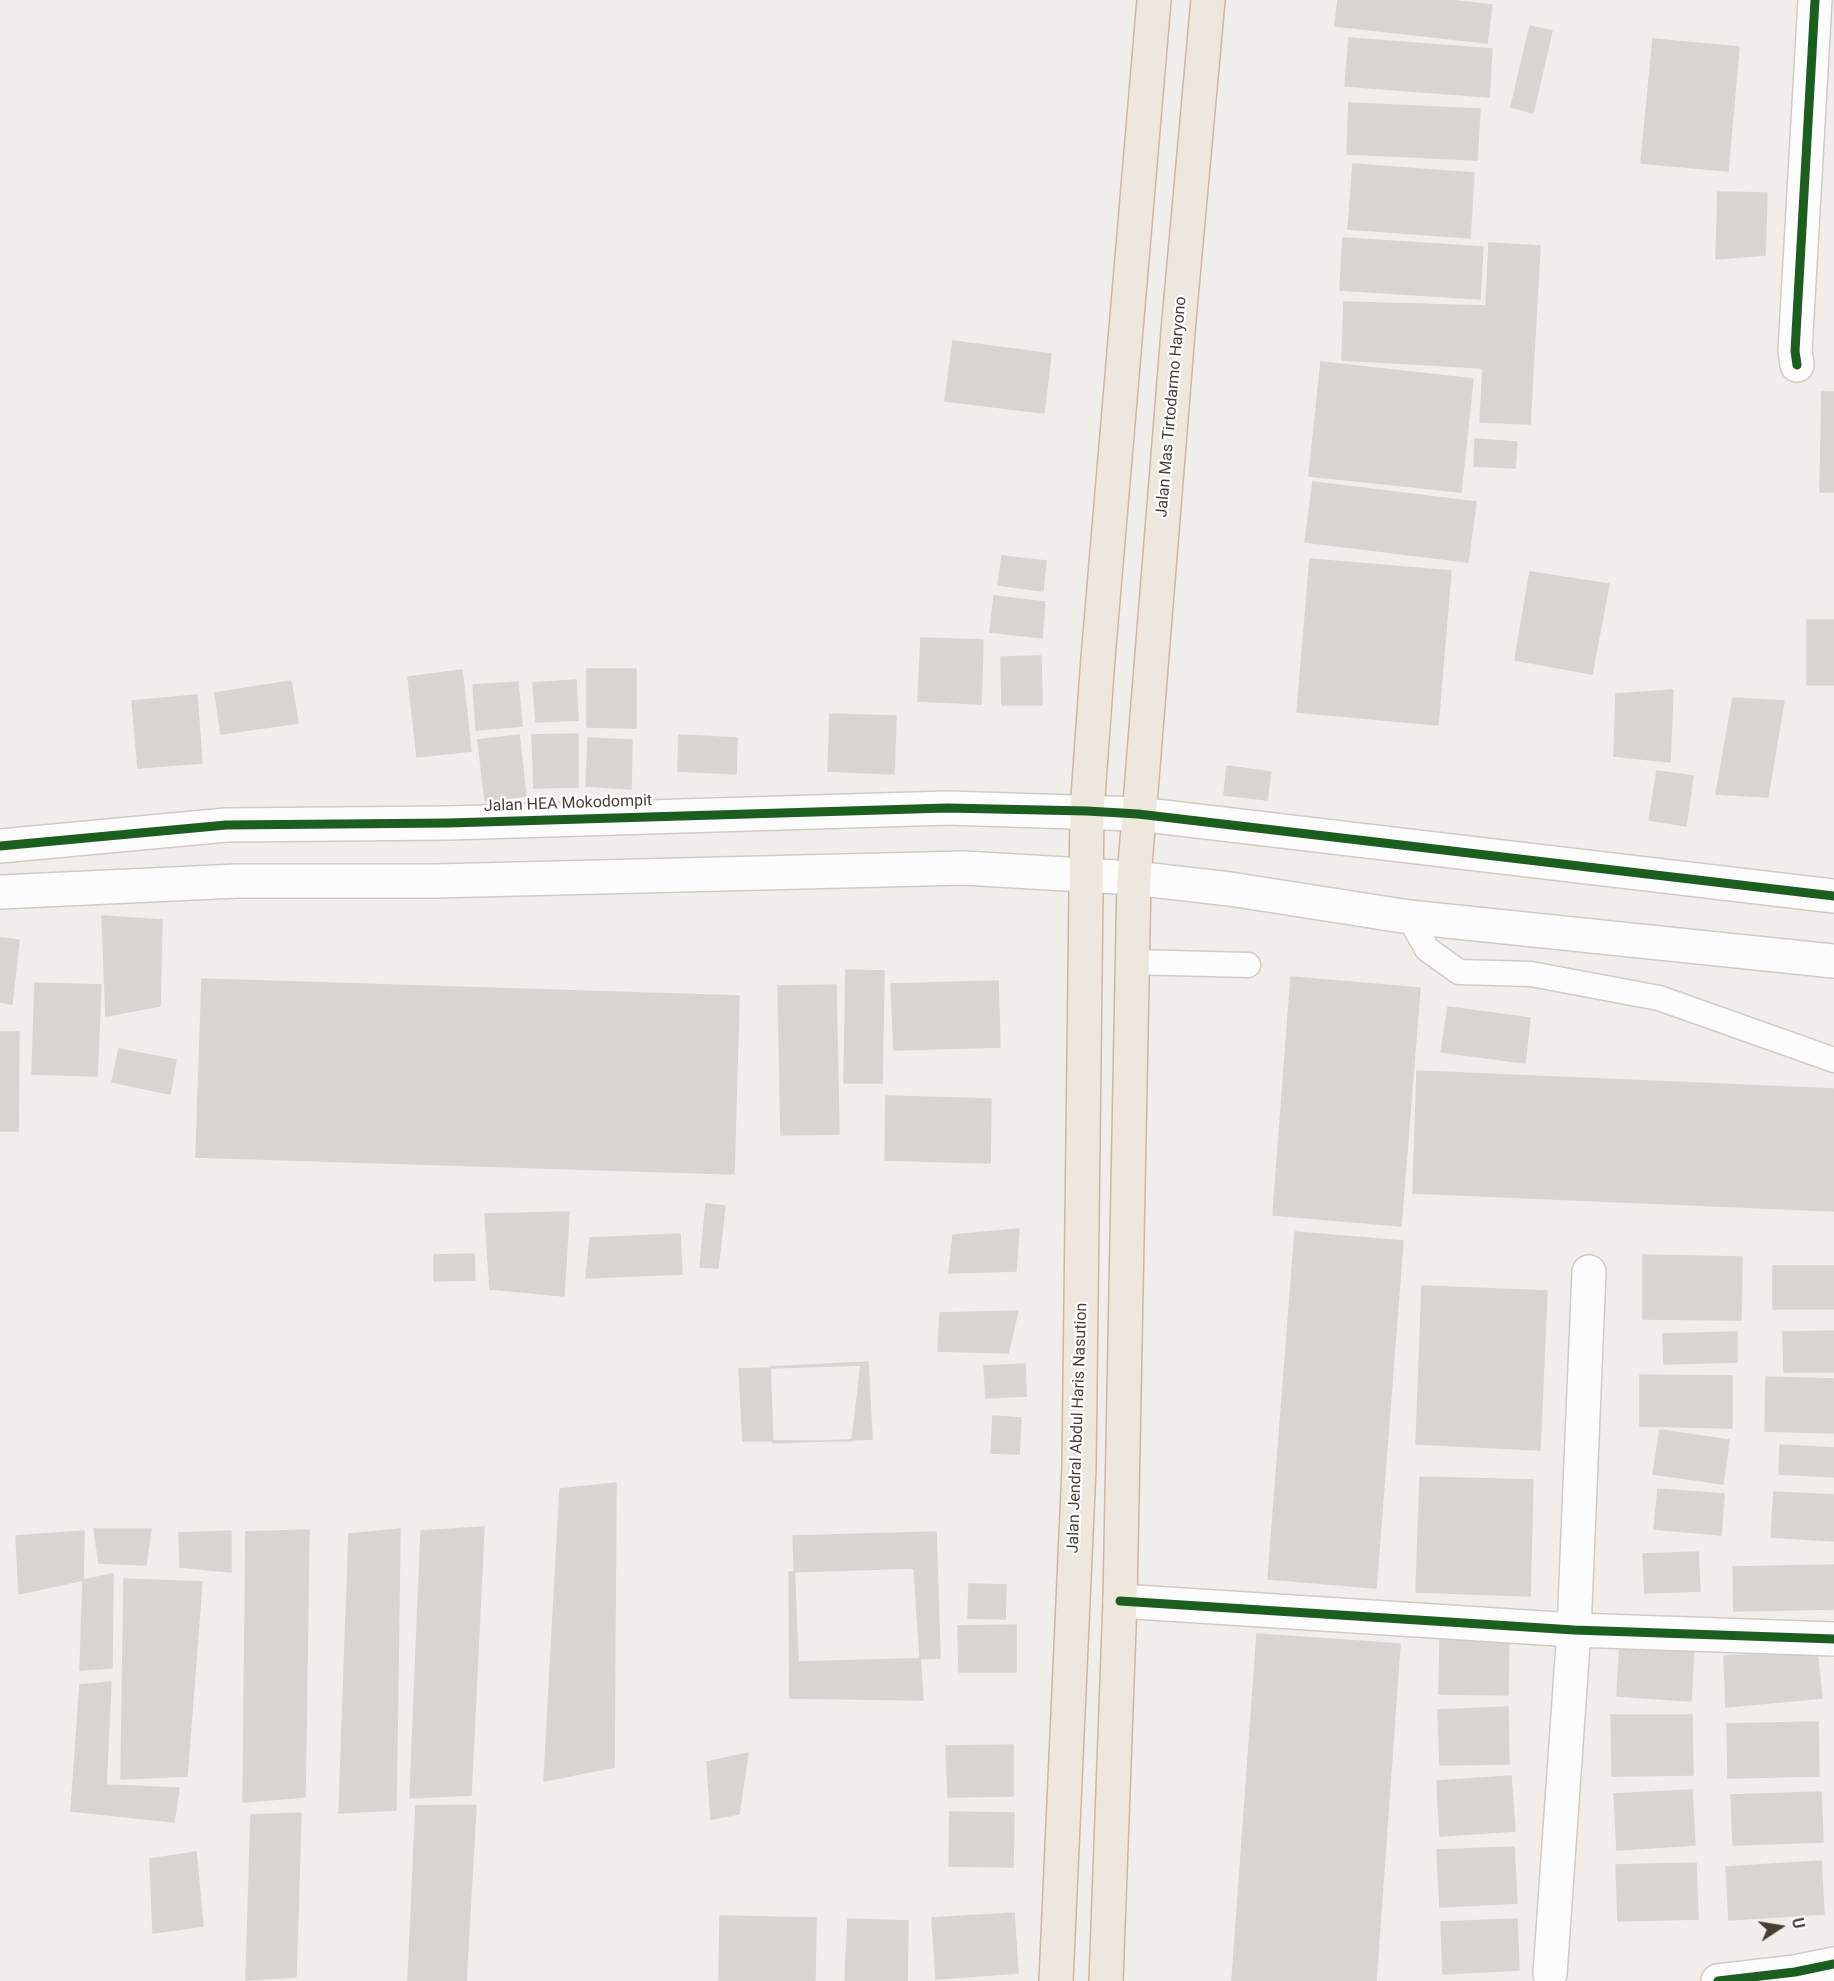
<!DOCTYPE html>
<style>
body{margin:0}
#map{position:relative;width:1834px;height:1981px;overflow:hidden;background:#f0edea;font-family:Roboto,sans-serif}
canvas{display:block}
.north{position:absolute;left:1750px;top:1897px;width:60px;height:60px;-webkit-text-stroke:4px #fff;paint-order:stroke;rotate:78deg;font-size:16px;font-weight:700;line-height:24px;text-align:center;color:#483e34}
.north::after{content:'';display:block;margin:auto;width:21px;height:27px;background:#483e34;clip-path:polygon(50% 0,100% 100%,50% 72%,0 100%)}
</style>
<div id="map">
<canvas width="1834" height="1981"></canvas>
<div class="north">U</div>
</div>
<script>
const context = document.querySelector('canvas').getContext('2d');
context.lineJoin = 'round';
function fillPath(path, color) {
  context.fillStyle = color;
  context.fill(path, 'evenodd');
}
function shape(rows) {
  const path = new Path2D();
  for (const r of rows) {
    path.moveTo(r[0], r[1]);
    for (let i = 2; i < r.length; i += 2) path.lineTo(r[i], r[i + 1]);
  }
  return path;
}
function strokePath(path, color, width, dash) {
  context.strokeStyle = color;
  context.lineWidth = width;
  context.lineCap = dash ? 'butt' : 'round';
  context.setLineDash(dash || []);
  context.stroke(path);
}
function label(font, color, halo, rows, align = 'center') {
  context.font = font + ' Roboto,sans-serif';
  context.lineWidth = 4.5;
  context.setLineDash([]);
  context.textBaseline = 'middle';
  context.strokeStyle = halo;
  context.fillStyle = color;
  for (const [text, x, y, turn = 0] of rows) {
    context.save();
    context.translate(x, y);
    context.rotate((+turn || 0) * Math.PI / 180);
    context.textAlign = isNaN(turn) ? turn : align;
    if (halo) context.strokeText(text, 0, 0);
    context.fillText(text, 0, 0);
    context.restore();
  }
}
const building = shape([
 [1338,0,1447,0,1492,5,1487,43,1335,26,1338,0],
 [1530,26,1552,31,1533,113,1511,107,1530,26],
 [1349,38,1492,49,1489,97,1345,86,1349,38],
 [1653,39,1739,47,1728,171,1641,163,1653,39],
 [1349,103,1480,109,1477,160,1347,154,1349,103],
 [1353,164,1474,173,1470,238,1348,229,1353,164],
 [1718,192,1767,193,1765,255,1716,259,1718,192],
 [1343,238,1483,247,1480,299,1340,290,1343,238],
 [1489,243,1540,246,1530,424,1480,422,1483,368,1342,360,1344,302,1486,306,1489,243],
 [953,341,1051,354,1044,413,945,401,953,341],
 [1321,362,1473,379,1461,492,1309,476,1321,362],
 [1822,392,1834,392,1834,492,1820,492,1822,392],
 [1475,439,1517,442,1515,468,1474,466,1475,439],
 [1313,482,1476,502,1468,562,1305,542,1313,482],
 [1002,556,1046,561,1043,591,998,585,1002,556],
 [1310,559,1451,571,1438,725,1297,712,1310,559],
 [1530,572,1609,584,1592,674,1515,660,1530,572],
 [994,596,1045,602,1042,638,990,632,994,596],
 [1807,620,1834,620,1834,685,1807,685,1807,620],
 [921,638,983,640,981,704,918,701,921,638],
 [1041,656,1042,705,1002,705,1001,657,1041,656],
 [587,669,636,669,636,728,587,727,587,669],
 [462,670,471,751,417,757,408,677,462,670],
 [576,680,578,720,536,722,533,683,576,680],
 [291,681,298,723,221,734,215,693,291,681],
 [518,682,522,726,476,730,473,685,518,682],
 [1673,690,1670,762,1614,756,1616,694,1673,690],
 [197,695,202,763,138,768,132,701,197,695],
 [1733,698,1784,701,1768,797,1716,794,1733,698],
 [830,714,896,716,894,774,828,771,830,714],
 [578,734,578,787,534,788,532,735,578,734],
 [519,735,526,796,485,801,478,740,519,735],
 [679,735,737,738,736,774,678,771,679,735],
 [588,738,632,740,631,789,586,786,588,738],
 [1227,766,1271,772,1267,800,1224,795,1227,766],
 [1657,771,1693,776,1686,826,1649,820,1657,771],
 [102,916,162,920,160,1006,106,1016,102,916],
 [0,938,19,940,12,1004,0,1002,0,938],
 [846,970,884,971,882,1083,844,1083,846,970],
 [1291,977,1420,988,1401,1226,1273,1215,1291,977],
 [202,979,739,996,734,1174,196,1157,202,979],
 [998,981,1000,1047,894,1050,891,984,998,981],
 [35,983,101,985,97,1076,32,1074,35,983],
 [836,985,839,1134,781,1135,778,986,836,985],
 [1448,1007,1530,1018,1525,1063,1441,1052,1448,1007],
 [0,1032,19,1032,18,1131,0,1131,0,1032],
 [119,1049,176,1060,170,1094,112,1082,119,1049],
 [1417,1071,1834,1089,1834,1211,1413,1193,1417,1071],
 [886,1096,991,1099,990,1163,885,1160,886,1096],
 [706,1204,725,1206,718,1268,700,1267,706,1204],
 [569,1212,564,1296,490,1289,485,1214,569,1212],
 [1019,1229,1016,1271,949,1273,953,1235,1019,1229],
 [1295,1232,1403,1241,1376,1588,1268,1579,1295,1232],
 [680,1234,682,1274,586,1278,590,1238,680,1234],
 [474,1254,475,1280,434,1281,434,1255,474,1254],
 [1643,1255,1742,1257,1741,1320,1643,1319,1643,1255],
 [1773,1266,1834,1266,1834,1309,1773,1309,1773,1266],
 [1422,1286,1547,1291,1540,1450,1416,1444,1422,1286],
 [1018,1311,1008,1353,938,1351,940,1313,1018,1311],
 [1834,1331,1834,1372,1784,1372,1783,1332,1834,1331],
 [1737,1332,1737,1362,1664,1364,1663,1334,1737,1332],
 [868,1362,872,1439,773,1443,770,1367,868,1362],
 [1025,1364,1026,1396,986,1398,984,1366,1025,1364],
 [861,1365,852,1441,743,1441,739,1369,861,1365],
 [1640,1375,1732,1376,1732,1428,1640,1426,1640,1375],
 [1766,1377,1834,1379,1834,1433,1765,1431,1766,1377],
 [993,1416,1021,1418,1019,1454,991,1453,993,1416],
 [1660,1430,1729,1440,1723,1484,1653,1474,1660,1430],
 [1780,1445,1834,1448,1834,1477,1779,1474,1780,1445],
 [1420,1477,1533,1480,1530,1596,1416,1592,1420,1477],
 [616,1483,614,1767,544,1781,560,1489,616,1483],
 [1658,1489,1724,1494,1721,1535,1654,1529,1658,1489],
 [1774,1492,1834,1495,1834,1541,1771,1537,1774,1492],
 [484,1527,471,1795,410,1798,421,1531,484,1527],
 [94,1529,151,1529,146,1565,99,1563,94,1529],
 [400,1529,396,1810,339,1813,349,1534,400,1529],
 [309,1530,305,1797,243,1802,246,1532,309,1530],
 [84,1531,83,1580,19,1594,16,1536,84,1531],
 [231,1531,231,1572,180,1567,179,1533,231,1531],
 [936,1532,940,1658,798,1662,793,1536,936,1532],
 [1698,1552,1700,1591,1645,1593,1643,1554,1698,1552],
 [1834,1565,1834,1609,1734,1611,1733,1567,1834,1565],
 [914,1568,923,1700,790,1698,789,1572,914,1568],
 [113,1574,112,1668,80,1670,83,1580,113,1574],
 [124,1579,202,1582,187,1776,121,1779,124,1579],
 [969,1584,1006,1585,1005,1619,968,1618,969,1584],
 [1016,1625,1016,1672,959,1672,958,1626,1016,1625],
 [1257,1634,1400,1644,1376,1981,1232,1981,1257,1634],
 [1440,1636,1509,1637,1508,1695,1439,1694,1440,1636],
 [1620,1641,1694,1646,1691,1701,1617,1696,1620,1641],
 [1817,1652,1822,1698,1726,1707,1724,1656,1817,1652],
 [111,1682,106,1785,179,1788,174,1822,71,1811,80,1685,111,1682],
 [1508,1707,1509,1764,1440,1765,1438,1710,1508,1707],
 [1611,1715,1692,1715,1693,1775,1612,1776,1611,1715],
 [1818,1722,1819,1776,1728,1778,1727,1724,1818,1722],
 [1013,1745,1013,1796,948,1797,946,1746,1013,1745],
 [748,1753,739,1814,711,1819,707,1762,748,1753],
 [1511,1776,1515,1831,1440,1836,1437,1781,1511,1776],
 [1692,1790,1695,1845,1617,1850,1614,1794,1692,1790],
 [1821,1792,1823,1842,1733,1845,1731,1795,1821,1792],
 [476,1805,466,1981,408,1981,416,1806,476,1805],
 [950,1812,1014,1813,1013,1867,949,1866,950,1812],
 [301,1813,296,1977,246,1980,251,1815,301,1813],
 [1514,1847,1517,1903,1440,1907,1437,1850,1514,1847],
 [196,1852,203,1926,153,1933,150,1859,196,1852],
 [1821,1861,1824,1914,1729,1920,1726,1867,1821,1861],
 [1696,1863,1698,1919,1618,1921,1616,1865,1696,1863],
 [1014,1913,1018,1973,936,1979,932,1918,1014,1913],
 [720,1916,816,1918,815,1981,719,1981,720,1916],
 [848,1919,908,1921,907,1981,845,1981,848,1919],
 [1517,1919,1519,1970,1443,1974,1441,1922,1517,1919]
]);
fillPath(building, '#d9d4d0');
strokePath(building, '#d9d4cf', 1.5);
const service = shape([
 [1409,917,1427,949,1459,972,1531,974,1659,998,1834,1060],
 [1132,962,1248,965]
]);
const minor = shape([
 [1797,365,1795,351,1815,0],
 [1138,814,1834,896],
 [1134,878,1230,889,1409,917,1834,961],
 [1120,1601,1574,1630,1834,1639],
 [1550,1974,1574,1630,1589,1272],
 [1718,1981,1795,1972,1834,1964]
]);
const tertiary = shape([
 [0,846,226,825,449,823,947,808,1138,814],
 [0,892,237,881,436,881,964,868,1134,878]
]);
const trunk = shape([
 [1056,1981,1079,1468,1087,811,1098,658,1154,0],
 [1106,1981,1120,1601,1134,878,1179,320,1208,0]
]);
strokePath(service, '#cfcbc7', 27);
strokePath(minor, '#cfcbc7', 36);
strokePath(tertiary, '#cfcbc7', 36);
strokePath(trunk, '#cbb7a2', 36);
strokePath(service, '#fdfcfc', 24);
strokePath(minor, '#fdfcfc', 33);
strokePath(tertiary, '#fdfcfc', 33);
strokePath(trunk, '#eee7de', 33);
strokePath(shape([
 [1797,365,1795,351,1815,0],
 [0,846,226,825,449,823,947,808,1087,811,1138,814,1834,896],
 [1120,1601,1574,1630,1834,1639],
 [1718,1981,1795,1972,1834,1964]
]), '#1b5e20', 9);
label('16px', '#483e34', '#fff', [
 ["Jalan Mas Tirtodarmo Haryono",1172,407,-85],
 ["Jalan HEA Mokodompit",568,804,-2],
 ["Jalan Jendral Abdul Haris Nasution",1078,1428,-88]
]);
</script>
